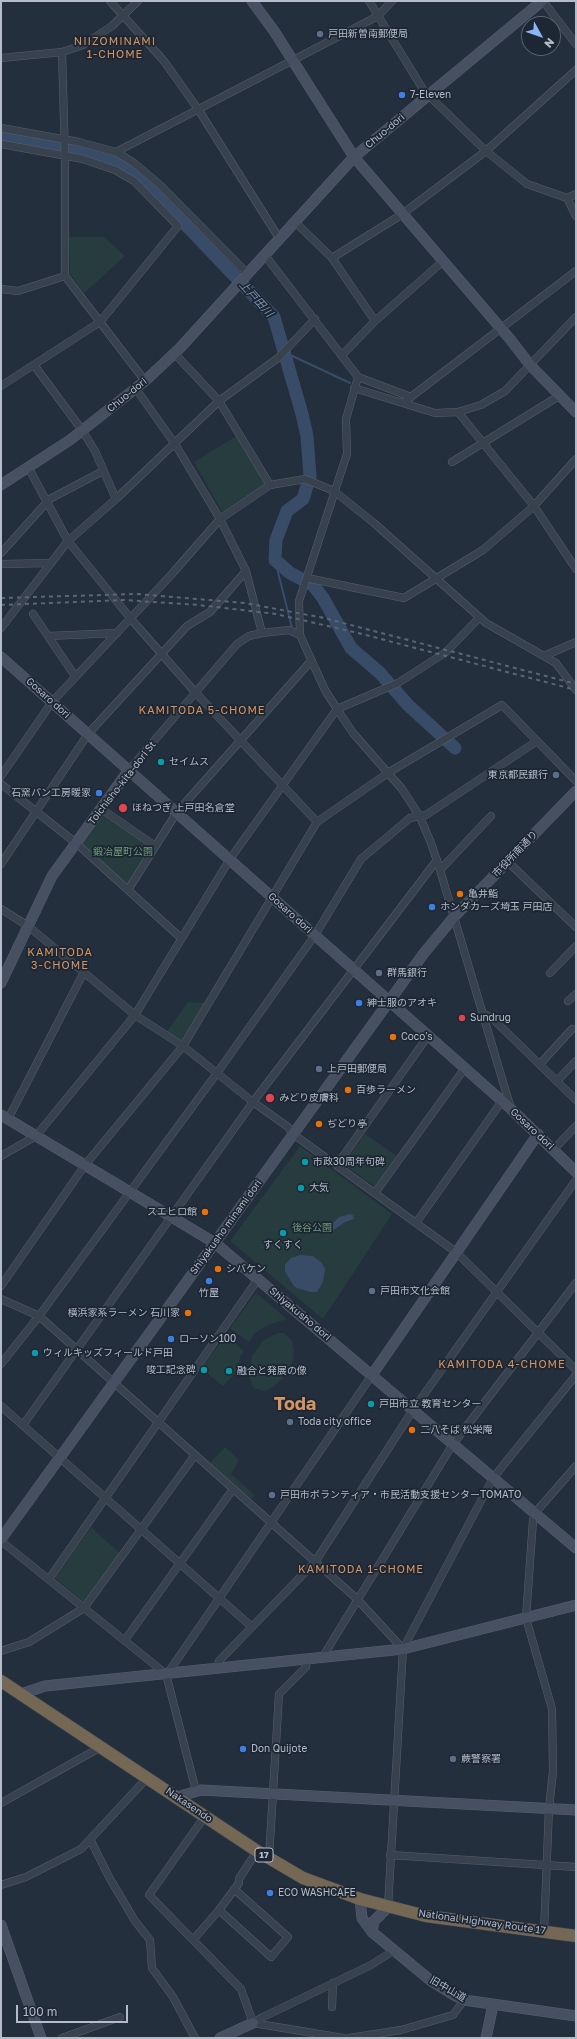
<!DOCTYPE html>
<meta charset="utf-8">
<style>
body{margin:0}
#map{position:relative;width:577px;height:2039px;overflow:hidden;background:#242f3e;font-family:"Golos Text",sans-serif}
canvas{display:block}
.frame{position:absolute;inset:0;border:2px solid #b4bcc9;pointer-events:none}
.north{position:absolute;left:521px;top:16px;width:40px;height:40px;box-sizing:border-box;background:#1d2633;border:1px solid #59626f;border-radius:50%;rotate:130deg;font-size:11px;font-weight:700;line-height:16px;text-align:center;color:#b4bcc9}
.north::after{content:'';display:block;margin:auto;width:14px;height:18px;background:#8ab4f8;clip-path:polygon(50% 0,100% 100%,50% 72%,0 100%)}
.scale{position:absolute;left:16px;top:2005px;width:112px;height:18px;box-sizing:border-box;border:2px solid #b4bcc9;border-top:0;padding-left:5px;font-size:12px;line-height:14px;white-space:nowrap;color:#b4bcc9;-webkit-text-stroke:3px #1d2633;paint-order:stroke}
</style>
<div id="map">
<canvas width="577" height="2039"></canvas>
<div class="frame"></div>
<div class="north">N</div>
<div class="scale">100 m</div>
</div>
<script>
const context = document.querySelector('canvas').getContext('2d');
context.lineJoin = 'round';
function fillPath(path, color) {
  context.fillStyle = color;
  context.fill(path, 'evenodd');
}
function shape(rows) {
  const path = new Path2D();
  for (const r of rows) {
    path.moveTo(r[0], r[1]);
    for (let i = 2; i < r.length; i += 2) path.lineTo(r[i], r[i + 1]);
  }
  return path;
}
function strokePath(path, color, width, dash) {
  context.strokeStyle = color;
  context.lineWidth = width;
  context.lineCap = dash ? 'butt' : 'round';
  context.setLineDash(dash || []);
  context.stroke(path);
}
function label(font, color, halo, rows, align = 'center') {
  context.font = font + ' "Golos Text","Noto Sans JP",sans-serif';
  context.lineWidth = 3.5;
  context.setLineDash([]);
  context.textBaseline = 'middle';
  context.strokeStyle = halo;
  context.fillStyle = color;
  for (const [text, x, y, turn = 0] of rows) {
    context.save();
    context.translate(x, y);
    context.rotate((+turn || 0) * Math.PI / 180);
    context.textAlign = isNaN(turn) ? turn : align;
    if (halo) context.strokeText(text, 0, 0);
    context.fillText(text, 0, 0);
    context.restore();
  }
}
fillPath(shape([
 [69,237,104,237,125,256,84,293,70,274],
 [238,435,265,485,223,513,194,462],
 [104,813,152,847,127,886,81,843],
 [188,1002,205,1003,181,1042,167,1031],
 [365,1134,397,1156,376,1187,343,1164],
 [300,1146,392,1214,323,1319,230,1241],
 [256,1293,287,1319,268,1325,255,1333,249,1342,230,1328],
 [278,1333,284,1333,292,1341,294,1351,293,1361,289,1369,286,1367,280,1375,283,1378,281,1380,273,1387,264,1391,254,1388,251,1383,249,1374,252,1356,264,1340],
 [226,1335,244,1351,240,1357,238,1370,223,1386,201,1368],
 [225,1447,239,1460,231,1474,255,1495,251,1499,210,1463],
 [91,1527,122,1555,86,1604,55,1578]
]), '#263c3f');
fillPath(shape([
 [350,1214,353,1215,354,1219,345,1222,332,1231,330,1226,339,1217],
 [300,1255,313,1256,322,1263,325,1269,323,1282,317,1292,310,1292,297,1288,294,1286,285,1272,285,1265,291,1258]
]), '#394c67');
strokePath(shape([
 [286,353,350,383],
 [275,560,292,628]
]), '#394c67', 2);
strokePath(shape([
 [1,137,86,152,104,157,139,176,274,317,302,414,307,436,310,476,303,499,287,511,276,540,275,560,290,573,313,585,323,598,351,648,380,673,408,705,455,748]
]), '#394c67', 13);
const street = shape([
 [110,1,164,61,198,109,279,238],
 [369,1,424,91,486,151,527,184,567,198,576,194],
 [543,1,576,44],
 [62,52,65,156,65,276,145,381],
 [1,58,62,52,83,45,112,26,138,1],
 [1,128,79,142,116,152,134,163,160,185,247,273],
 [1,144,83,159,115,170,134,181,178,226,100,322,1,386],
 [116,152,378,16,392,1],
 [567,198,576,216],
 [294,221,332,258,375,321],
 [264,254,358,377,346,419,347,454,299,601,300,635,325,690,337,709,353,733,402,789,420,817,431,843,440,870,511,1109],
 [332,258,401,215,486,151,576,70],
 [1,289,18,291,65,276],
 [174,353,219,401,270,485],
 [342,355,375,321,442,262],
 [34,365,82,430,95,451,116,499],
 [358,377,411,397],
 [354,388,435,413,458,412,481,405,505,391,576,317],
 [136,389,175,444,220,519,246,571,262,633],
 [403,403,576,271],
 [458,412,534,506,576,569],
 [452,462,559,396],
 [28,467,68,541,131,619,195,692,317,822],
 [46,501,103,471],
 [1,553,47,502],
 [1,564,51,563],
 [307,578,404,598,483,550,534,506,576,459],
 [33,614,75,676],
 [1,628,68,541,116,499,219,401,278,358,315,319],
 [48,636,117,633],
 [544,656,576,642],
 [129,770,237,644,249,636,262,633,289,630,300,635],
 [1,776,52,702,171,575,220,519,270,485,305,479,334,491,374,523,486,623,556,663,576,690],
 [1,784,76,843,181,938],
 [100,808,155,846],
 [507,861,576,927],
 [1,864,88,734,187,626,210,612,246,571],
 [440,870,491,816],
 [128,890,177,812,311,661],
 [1,909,28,926,135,1015,183,1046,253,1102,288,1127,293,1134,456,1252,576,1370],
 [550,973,576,946],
 [568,1001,576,994],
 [483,1014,491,1017,576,1100],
 [540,1064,572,1029],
 [557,1081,576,1061],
 [8,1119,84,972],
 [554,1149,576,1126],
 [1,1156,36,1136,135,1015,230,859,337,709,398,683,446,652,479,618],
 [337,1165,428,1036],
 [375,1193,465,1068],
 [416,1223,502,1101],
 [1,1286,85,1165,183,1046,317,822,391,771,502,705,576,781],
 [1,1299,39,1316,357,1599,403,1649],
 [1,1364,39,1316,217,1073,315,935,361,859,410,818,426,815,537,741],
 [1,1406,252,1627],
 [23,1425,253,1102,437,860],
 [1,1541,166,1674,196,1791],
 [49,1579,258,1279],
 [125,1640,233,1489],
 [1,1651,29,1642,84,1608,195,1455],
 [322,1658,453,1444,576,1283],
 [217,1669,219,1661,315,1562,413,1410,576,1180],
 [168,1673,372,1375],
 [1,1803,101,1747],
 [205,1816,149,1895,241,1989,253,2023],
 [90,1839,109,1877,135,1921,150,1940,152,1968,173,1997,195,2038],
 [390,1855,576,1867],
 [269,1858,279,1694,306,1667,307,1659],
 [1,1885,26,1877,81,1849,148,1777],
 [388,1907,403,1649,493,1478,576,1375],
 [219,1910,239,1883,239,1879,257,1851],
 [544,1931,549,1808,553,1771,552,1709,526,1618,533,1520,535,1513,576,1466],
 [193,1940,219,1910,271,1957,288,1937,234,1889],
 [332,2007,333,1983],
 [253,2023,263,2017,371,1965,393,1951],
 [253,2023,343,2038],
 [62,2038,120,2017],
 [349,2038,401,2030,453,2015,464,2000]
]);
const secondary = shape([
 [252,1,274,31,354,157,510,339,530,365,576,412],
 [1,485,70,440,145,381,180,348,354,157,542,1],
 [1,657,511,1109,576,1172],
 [1,983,52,876,129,770],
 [1,1115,215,1243,576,1548],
 [372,1375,538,1134],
 [1,1539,424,953,454,917,576,791],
 [21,1694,45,1686,403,1649,576,1605],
 [177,1797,201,1790,576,1810],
 [360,1899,362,1918,372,1932,430,1980,454,1995,464,2000,576,2016],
 [1,1925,41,2038],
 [372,1932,374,1921,388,1907],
 [220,2038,253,2023],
 [486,2038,493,2005]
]);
const highway = shape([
 [1,1681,257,1851,303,1878,360,1899,426,1916,576,1936]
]);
strokePath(street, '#565f6c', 8);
strokePath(secondary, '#565f6c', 11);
strokePath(highway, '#434c59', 13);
strokePath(street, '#38414e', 7);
strokePath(secondary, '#465061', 10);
strokePath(highway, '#746855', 12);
strokePath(shape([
 [1,598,137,594,245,603,324,618,576,684],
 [1,605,124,600,199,605,276,614,358,633,576,690]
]), '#5a6575', 2, [4, 4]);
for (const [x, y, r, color] of [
 [320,34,4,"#5c6f8a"],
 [402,95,4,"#3f7fe0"],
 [161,762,4,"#0f9aa8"],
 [556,775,4,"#5c6f8a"],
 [99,793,4,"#3f7fe0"],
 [123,808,5,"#e0444e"],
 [460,894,4,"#e8710a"],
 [432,907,4,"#3f7fe0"],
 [379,973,4,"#5c6f8a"],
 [359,1003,4,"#3f7fe0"],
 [462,1018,4,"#e0444e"],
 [393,1037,4,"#e8710a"],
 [319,1069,4,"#5c6f8a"],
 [348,1090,4,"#e8710a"],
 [270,1098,5,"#e0444e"],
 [319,1124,4,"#e8710a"],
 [305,1162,4,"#0f9aa8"],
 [301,1188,4,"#0f9aa8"],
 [205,1212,4,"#e8710a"],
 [283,1233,4,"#0f9aa8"],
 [218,1269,4,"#e8710a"],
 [209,1281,4,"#3f7fe0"],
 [372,1291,4,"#5c6f8a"],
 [188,1313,4,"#e8710a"],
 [171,1339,4,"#3f7fe0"],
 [35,1353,4,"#0f9aa8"],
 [204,1370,4,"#0f9aa8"],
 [229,1371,4,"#0f9aa8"],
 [371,1404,4,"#0f9aa8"],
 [290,1422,4,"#5c6f8a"],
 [412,1430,4,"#e8710a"],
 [272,1495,4,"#5c6f8a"],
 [243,1749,4,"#3f7fe0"],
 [453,1759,4,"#5c6f8a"],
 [270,1893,4,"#3f7fe0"]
]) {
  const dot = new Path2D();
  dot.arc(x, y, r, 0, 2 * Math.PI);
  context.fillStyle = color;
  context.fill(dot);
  strokePath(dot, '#1d2633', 1.5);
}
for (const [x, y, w] of [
 [264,1855,18]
]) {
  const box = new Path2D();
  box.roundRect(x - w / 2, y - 7, w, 14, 3);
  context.fillStyle = '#1d2633';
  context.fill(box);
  strokePath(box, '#b4bcc9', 1);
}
label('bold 9px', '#b4bcc9', null, [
 ["17",264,1855]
]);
label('10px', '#b4bcc9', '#1d2633', [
 ["戸田新曽南郵便局",328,34],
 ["7-Eleven",410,95],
 ["セイムス",169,762],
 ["東京都民銀行",548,775,"right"],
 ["石窯パン工房暖家",91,793,"right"],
 ["ほねつぎ 上戸田名倉堂",132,808],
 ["亀井鮨",468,894],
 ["ホンダカーズ埼玉 戸田店",440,907],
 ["群馬銀行",387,973],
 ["紳士服のアオキ",367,1003],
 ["Sundrug",470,1018],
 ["Coco's",401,1037],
 ["上戸田郵便局",327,1069],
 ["百歩ラーメン",356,1090],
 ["みどり皮膚科",279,1098],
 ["ぢどり亭",327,1124],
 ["市政30周年句碑",313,1162],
 ["大気",309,1188],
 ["スエヒロ館",197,1212,"right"],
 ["すくすく",283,1245,"center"],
 ["シバケン",226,1269],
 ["戸田市文化会館",380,1291],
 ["竹屋",209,1293,"center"],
 ["横浜家系ラーメン 石川家",180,1313,"right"],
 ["ローソン100",179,1339],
 ["ウィルキッズフィールド戸田",43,1353],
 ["竣工記念碑",196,1370,"right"],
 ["融合と発展の像",237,1371],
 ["戸田市立 教育センター",379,1404],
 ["Toda city office",298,1422],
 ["二八そば 松栄庵",420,1430],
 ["戸田市ボランティア・市民活動支援センターTOMATO",280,1495],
 ["Don Quijote",251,1749],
 ["蕨警察署",461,1759],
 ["ECO WASHCAFE",278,1893]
], 'left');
label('10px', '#b4bcc9', '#1d2633', [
 ["Chuo-dori",385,131,-40],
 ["Chuo-dori",127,395,-39],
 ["Gosaro dori",48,698,42],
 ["Toichisho-kita-dori St",122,783,-52],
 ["市役所南通り",515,854,-46],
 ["Gosaro dori",290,913,42],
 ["Gosaro dori",532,1129,43],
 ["Shiyakusho minami dori",226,1227,-54],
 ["Shiyakusho dori",300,1314,40],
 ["Nakasendo",189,1805,34],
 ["National Highway Route 17",482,1922,8],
 ["旧中山道",448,1989,30]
]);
label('10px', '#6b9a76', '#1d2633', [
 ["鍛冶屋町公園",123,852],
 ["後谷公園",312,1228]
]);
context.letterSpacing = '1px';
label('11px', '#d59563', '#1d2633', [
 ["NIIZOMINAMI",115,42],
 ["1-CHOME",115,55],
 ["KAMITODA 5-CHOME",202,711],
 ["KAMITODA",60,953],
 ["3-CHOME",60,966],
 ["KAMITODA 4-CHOME",502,1365],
 ["KAMITODA 1-CHOME",361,1570]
]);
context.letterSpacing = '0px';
label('italic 11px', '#7c92b1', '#1d2633', [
 ["上戸田川",256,299,48]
]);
label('bold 18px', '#d59563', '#1d2633', [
 ["Toda",295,1404]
]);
</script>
